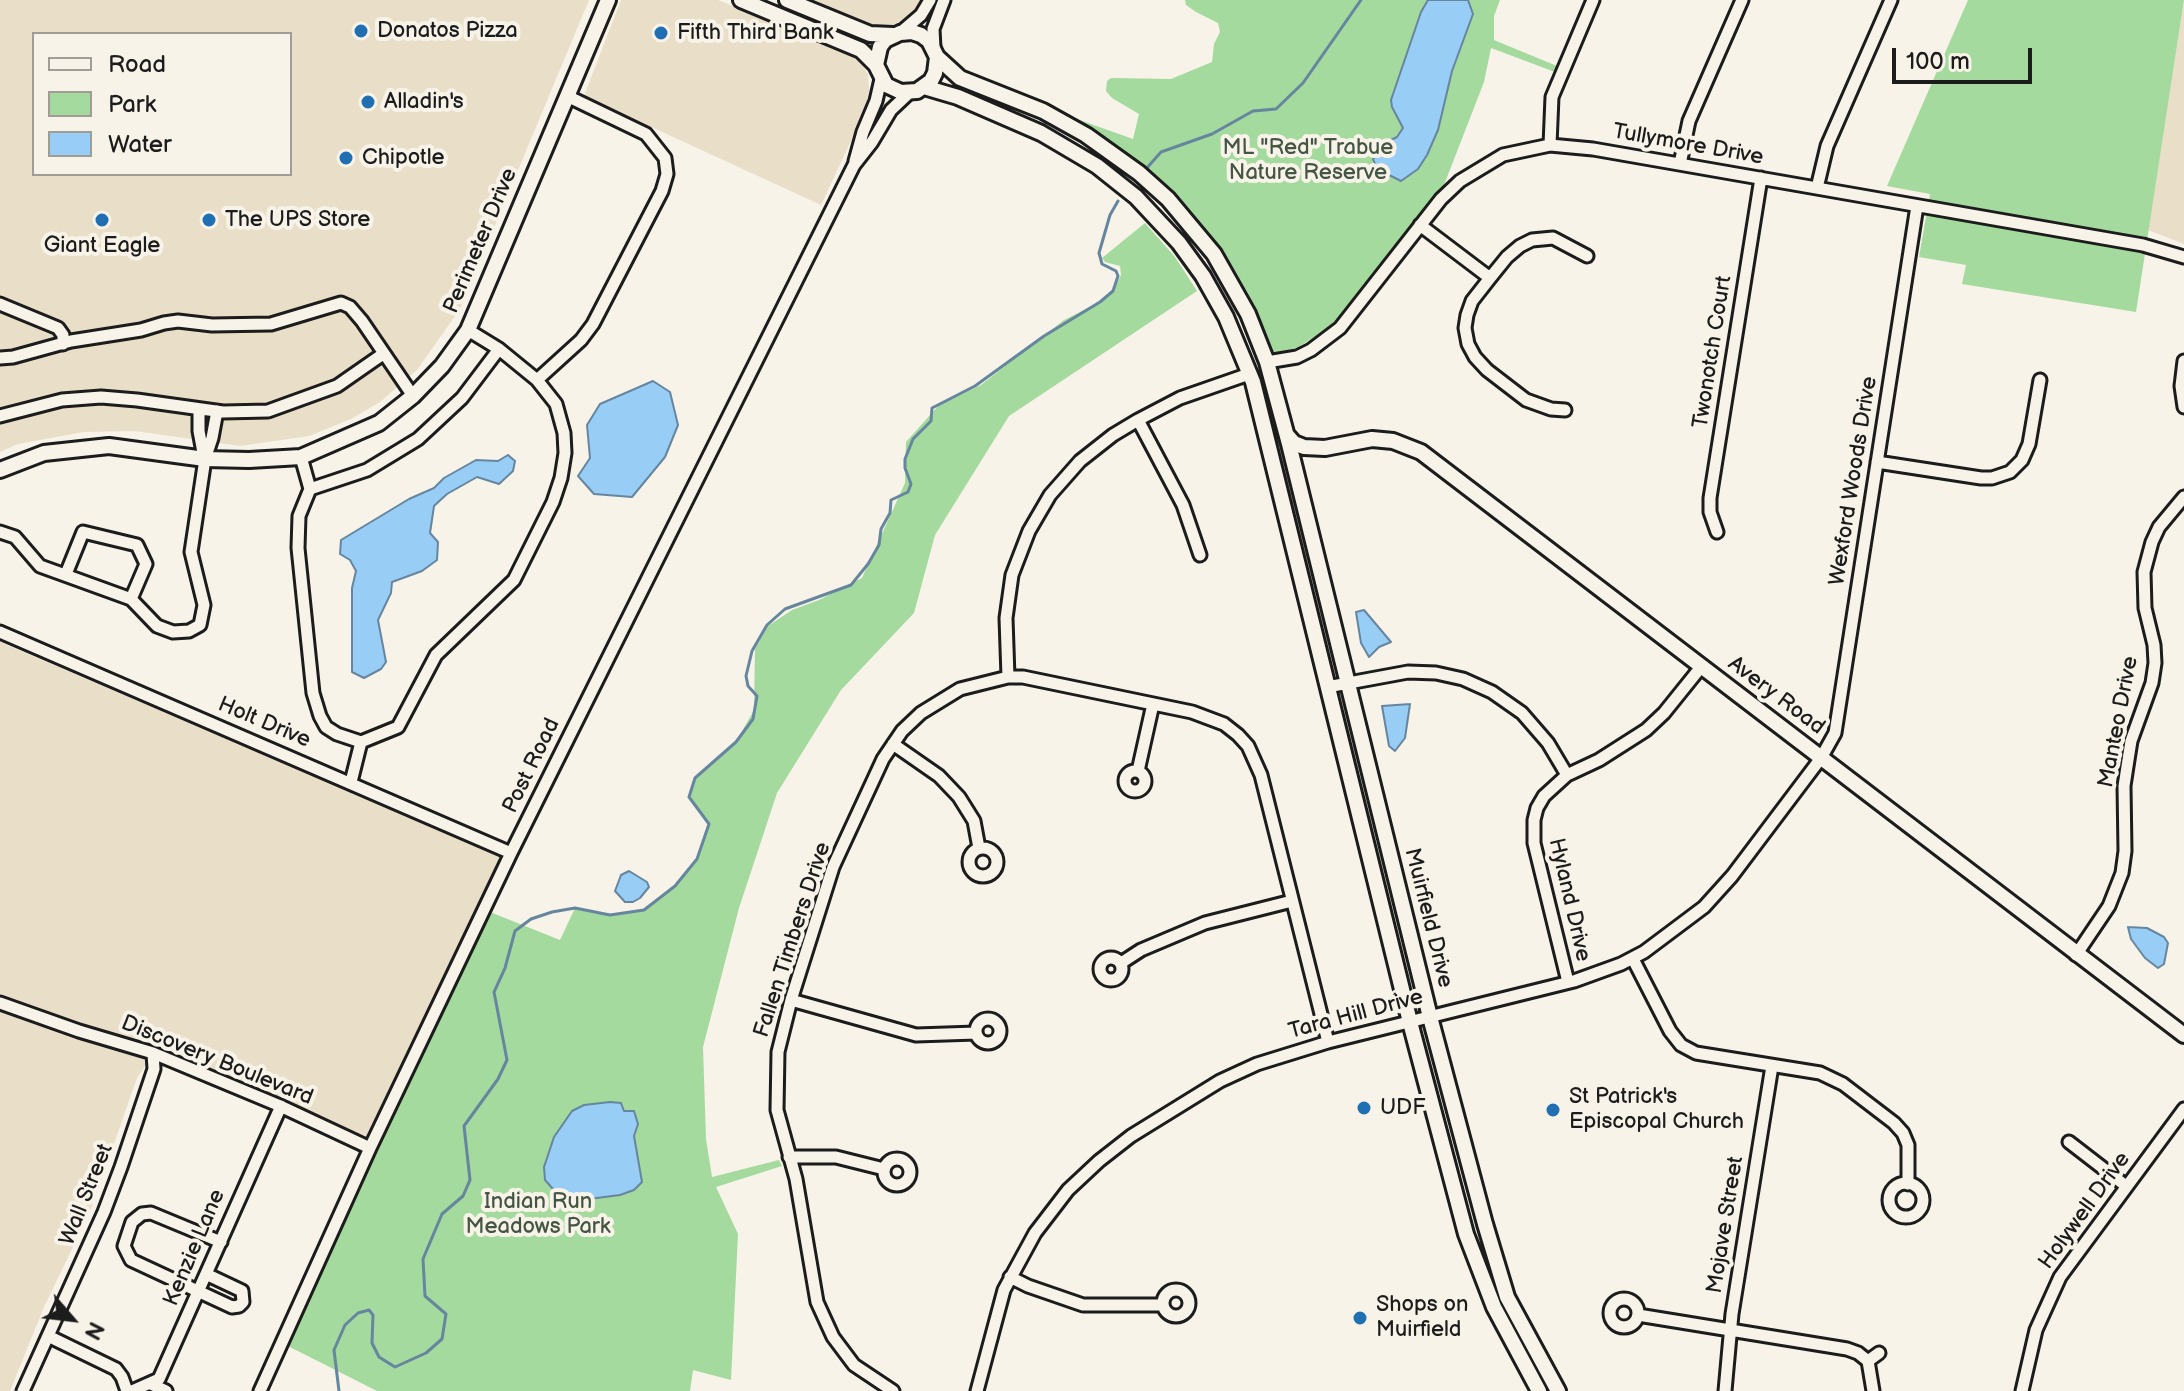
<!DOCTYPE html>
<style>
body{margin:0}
#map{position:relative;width:2184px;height:1391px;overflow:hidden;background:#f7f3e8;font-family:"Balsamiq Sans",sans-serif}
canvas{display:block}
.legend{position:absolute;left:32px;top:32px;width:260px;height:144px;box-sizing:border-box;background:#f7f3e8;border:2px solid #9f9d96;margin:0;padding:10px 14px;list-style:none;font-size:24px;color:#1c1c1c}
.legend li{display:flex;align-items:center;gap:16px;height:40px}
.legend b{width:40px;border:2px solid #9f9d96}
.north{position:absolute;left:32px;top:1279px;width:80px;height:80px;-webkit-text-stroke:6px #f7f3e8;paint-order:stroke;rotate:118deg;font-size:22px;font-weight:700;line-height:32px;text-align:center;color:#1c1c1c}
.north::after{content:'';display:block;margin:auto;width:28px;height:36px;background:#1c1c1c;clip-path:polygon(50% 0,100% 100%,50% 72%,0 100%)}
.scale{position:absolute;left:1892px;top:48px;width:140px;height:36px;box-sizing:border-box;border:4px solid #1c1c1c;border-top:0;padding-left:10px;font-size:24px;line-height:28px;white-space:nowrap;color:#1c1c1c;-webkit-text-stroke:6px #f7f3e8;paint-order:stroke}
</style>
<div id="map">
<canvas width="2184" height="1391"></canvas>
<ul class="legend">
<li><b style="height:10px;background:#f7f3e8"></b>Road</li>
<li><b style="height:22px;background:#a4da9d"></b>Park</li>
<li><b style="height:22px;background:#98cdf6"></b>Water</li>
</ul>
<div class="north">N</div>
<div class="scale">100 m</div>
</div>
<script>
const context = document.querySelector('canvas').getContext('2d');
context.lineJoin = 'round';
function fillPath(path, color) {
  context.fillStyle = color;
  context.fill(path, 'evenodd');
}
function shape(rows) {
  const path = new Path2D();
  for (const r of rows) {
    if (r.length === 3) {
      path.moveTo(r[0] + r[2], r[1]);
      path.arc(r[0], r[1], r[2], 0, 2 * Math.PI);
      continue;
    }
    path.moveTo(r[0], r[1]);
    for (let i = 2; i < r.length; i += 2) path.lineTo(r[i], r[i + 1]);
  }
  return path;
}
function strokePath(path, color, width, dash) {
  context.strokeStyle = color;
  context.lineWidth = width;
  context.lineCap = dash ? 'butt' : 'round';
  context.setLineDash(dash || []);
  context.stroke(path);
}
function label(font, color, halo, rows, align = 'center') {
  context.font = font + ' "Balsamiq Sans",sans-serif';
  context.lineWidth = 8;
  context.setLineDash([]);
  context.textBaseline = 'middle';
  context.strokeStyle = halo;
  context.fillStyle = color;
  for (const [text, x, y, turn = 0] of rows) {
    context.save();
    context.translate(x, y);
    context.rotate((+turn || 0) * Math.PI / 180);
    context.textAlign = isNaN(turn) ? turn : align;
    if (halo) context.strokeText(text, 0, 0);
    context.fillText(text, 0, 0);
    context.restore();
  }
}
fillPath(shape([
 [0,0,589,0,460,309,417,370,380,402,351,419,309,436,240,446,135,431,84,432,18,444,0,452],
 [34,34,290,34,290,174,34,174],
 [621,0,718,0,843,50,861,62,868,75,869,90,865,111,821,205,584,96],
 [804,0,923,0,904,23,890,30,861,24],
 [2184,1,2184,244,2148,230],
 [0,642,503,857,370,1137,310,1116,170,1055,148,1062,137,1078,90,1212,44,1307,10,1391,0,1391]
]), '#e9dec8');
fillPath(shape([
 [1185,0,1500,0,1494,16,1494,40,1557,66,1555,72,1491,48,1484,82,1444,185,1339,318,1318,335,1298,347,1277,354,1270,349,1251,307,1150,175,1077,119,1133,139,1139,114,1112,98,1106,91,1107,81,1111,78,1171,79,1212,62,1214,44,1220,32,1218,23,1196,12,1186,5],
 [1968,0,2184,0,2136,312,1962,284,1966,265,1919,257,1930,194,1887,186],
 [1145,223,1175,257,1197,291,1009,416,935,535,914,613,841,690,777,793,739,908,703,1047,706,1139,712,1177,779,1160,782,1166,716,1187,738,1234,731,1380,693,1370,690,1391,377,1391,282,1343,485,910,560,940,575,908,610,915,644,910,675,886,697,859,709,824,689,797,695,778,736,742,754,710,755,649,768,626,792,610,819,600,862,578,905,483,906,442,939,405,981,385,1064,320,1100,302,1115,287,1121,275,1120,266,1105,262,1102,258]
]), '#a4da9d');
const water = shape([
 [1428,0,1468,0,1473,14,1452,71,1438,130,1427,155,1418,169,1401,181,1377,169,1373,159,1387,142,1397,137,1403,128,1392,107,1391,100,1421,12,1428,0],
 [653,381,670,392,678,425,665,457,632,497,594,494,578,476,590,458,587,425,600,404,653,381],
 [508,455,515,461,513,471,499,484,477,477,447,494,434,506,430,533,438,542,437,560,422,571,392,582,391,593,378,620,386,662,381,669,364,678,352,672,352,588,356,571,350,560,340,554,341,540,409,499,434,488,444,478,476,460,498,461,508,455],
 [1364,610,1391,642,1379,647,1369,657,1361,643,1356,612,1364,610],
 [1410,704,1405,738,1395,751,1389,746,1382,706,1410,704],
 [629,871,647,882,649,887,640,898,633,902,625,902,615,891,621,875,629,871],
 [2128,927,2147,928,2164,937,2168,943,2164,964,2158,968,2145,958,2131,939,2128,927],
 [610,1102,621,1103,624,1111,634,1111,638,1124,634,1136,642,1182,634,1190,620,1195,589,1199,553,1189,545,1180,544,1167,554,1137,572,1111,584,1105,610,1102]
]);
fillPath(water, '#98cdf6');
strokePath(water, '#66869f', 2);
strokePath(shape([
 [1146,169,1161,152,1212,134,1253,111,1276,109,1303,83,1361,0],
 [339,1391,334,1350,345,1325,358,1313,369,1310,373,1315,372,1343,379,1357,395,1367,426,1353,442,1339,446,1314,425,1296,423,1259,442,1214,463,1196,470,1180,464,1126,498,1079,507,1060,494,992,505,968,515,931,531,919,552,912,575,908,610,915,644,910,675,886,697,859,709,824,689,797,695,778,736,742,753,719,757,696,748,686,746,676,752,651,767,625,785,609,851,585,868,564,879,545,881,529,890,513,891,500,908,492,911,484,905,468,905,459,913,439,931,421,932,408,975,386,1044,336,1100,302,1113,291,1118,276,1116,271,1102,264,1099,253,1110,215,1118,201]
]), '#66869f', 3);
const minor = shape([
 [900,33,921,15,930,0],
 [934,48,933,29,944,0],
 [1550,145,1552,97,1593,0],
 [855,161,863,132,876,101,881,79],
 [1680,164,1689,121,1742,0],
 [1817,188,1827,146,1891,0],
 [1420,225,1490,278],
 [0,304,58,328,63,335,63,344],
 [0,358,13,357,71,341,141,330,164,323,178,321,212,325,271,324,341,303,350,307,362,321,413,396],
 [2184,361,2181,386,2184,407],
 [1267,362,1297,357,1311,350,1340,328,1441,199,1460,181,1503,155,1550,145,1593,149,2143,245,2184,257],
 [537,380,581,340,593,324,662,191,667,174,665,158,646,134,567,96],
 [199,409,199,431,204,458],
 [1565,410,1551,409,1526,400,1487,370,1475,357,1468,344,1465,328,1467,315,1472,301,1490,278,1507,257,1520,246,1532,240,1553,238,1587,256],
 [0,416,62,400,101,397,137,400,223,412,268,411,337,386,383,354],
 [1138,420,1183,505,1200,555],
 [301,457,310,489,299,516,298,548,313,693,320,716,326,727,337,734,361,742,398,727,436,655,514,580,553,502,561,478,565,453,564,433,556,404,537,380,499,349,468,330],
 [1877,462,1981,478,1992,478,2010,472,2022,460,2029,444,2040,380],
 [310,489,367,470,418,439,462,398,499,349],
 [0,532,15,537,40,566,131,599,157,626,173,632,189,631,200,625,204,605,191,552,205,459,212,438,217,411],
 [1717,532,1710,512,1710,498,1761,178],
 [66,574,83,532,137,545,146,564,131,599],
 [0,632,511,853],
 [1008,677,1006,618,1012,575,1029,531,1050,495,1080,461,1113,435,1138,420,1180,398,1249,374],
 [1327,687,1408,672,1436,673,1463,679,1492,692,1522,713,1548,743,1567,775],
 [893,744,939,776,959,797,974,821,979,848],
 [1138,771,1153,704],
 [1135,781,10],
 [351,782,361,742],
 [983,862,14],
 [2076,955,2109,906,2122,873,2125,851,2124,786,2128,760,2131,741,2152,683,2155,663,2154,645,2145,608,2144,572,2152,542,2159,527,2184,497],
 [1111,969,11],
 [1633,959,1670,1031,1681,1045,1696,1053,1820,1073,1843,1084,1894,1123,1903,1133,1908,1145,1908,1184],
 [1121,963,1141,950,1205,923,1292,901],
 [1568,982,1534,843,1534,820,1537,808,1544,796,1567,775,1599,760,1646,730,1664,713,1701,667],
 [791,1000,916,1035,976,1033],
 [0,1003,79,1031,153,1053,278,1105,370,1148],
 [988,1031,12],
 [2069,1142,2126,1186],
 [789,1157,836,1157,884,1169],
 [897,1172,13],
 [1906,1200,17],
 [206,1274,242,1291,243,1302,239,1306,232,1307,131,1260,124,1246,132,1222,142,1214,151,1213,221,1242],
 [1010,1277,1028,1286,1083,1305,1163,1305],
 [1176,1303,13],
 [1624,1313,14],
 [1638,1315,1847,1349,1858,1353,1868,1361,1873,1391],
 [48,1336,116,1369,122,1377,127,1391],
 [1868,1361,1879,1353],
 [151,1384,166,1391],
 [23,1391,104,1212,121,1167,154,1069,153,1053],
 [132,1391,159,1379,281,1106],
 [260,1391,370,1148,511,853,648,578,854,165,872,142,891,110,909,93],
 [893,1391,854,1365,833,1337,817,1302,796,1179,777,1110,778,1052,791,1000,833,867,883,759,902,731,921,713,960,689,1008,677,1023,677,1192,712,1224,724,1238,735,1248,746,1261,775,1328,1042],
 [977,1391,1004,1290,1035,1233,1068,1190,1099,1161,1131,1136,1220,1081,1257,1064,1328,1042,1574,981,1621,964,1644,952,1704,907,1732,876,1821,758,1835,733,1917,206],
 [1725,1391,1732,1314,1772,1066],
 [2022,1391,2036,1330,2060,1277,2184,1109]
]);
const major = shape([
 [741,0,861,50,876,65,886,85,901,92,917,91,931,81,935,73,937,57,929,41,921,35,912,32,900,33,885,40,880,47,876,65],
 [787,0,870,34,893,35],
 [937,57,960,78,1043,111,1086,135,1139,173,1168,199,1214,254,1248,314,1267,362,1289,444,1430,1017,1485,1224,1507,1297,1558,1391],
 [924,87,958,97,1041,133,1097,166,1136,197,1179,243,1203,276,1226,317,1253,382,1410,1022,1466,1234,1494,1307,1539,1391],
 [1287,435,1294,443,1304,447,1325,448,1372,439,1393,441,1421,452,2184,1035],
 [0,470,44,453,109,446,205,459,249,460,301,457,379,423,413,396,442,366,468,330,608,0]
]);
strokePath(minor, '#1c1c1c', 17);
strokePath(major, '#1c1c1c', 20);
strokePath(minor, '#f7f3e8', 11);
strokePath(major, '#f7f3e8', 14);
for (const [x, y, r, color] of [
 [361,31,8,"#1f6fb2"],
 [661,33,8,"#1f6fb2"],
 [368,102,8,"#1f6fb2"],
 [346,158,8,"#1f6fb2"],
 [102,220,8,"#1f6fb2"],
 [209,220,8,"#1f6fb2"],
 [1364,1108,8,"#1f6fb2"],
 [1553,1110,8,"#1f6fb2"],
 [1360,1318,8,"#1f6fb2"]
]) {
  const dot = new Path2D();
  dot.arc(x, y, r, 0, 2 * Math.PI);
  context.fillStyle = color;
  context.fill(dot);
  strokePath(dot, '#f7f3e8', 3);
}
label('22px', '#1c1c1c', '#f7f3e8', [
 ["Donatos Pizza",377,31],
 ["Fifth Third Bank",677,33],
 ["Alladin's",384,102],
 ["Chipotle",362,158],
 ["The UPS Store",225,220],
 ["Giant Eagle",102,246,"center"],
 ["St Patrick's",1569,1097],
 ["Episcopal Church",1569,1122],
 ["UDF",1380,1108],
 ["Shops on",1376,1305],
 ["Muirfield",1376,1330]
], 'left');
label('22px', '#1c1c1c', '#f7f3e8', [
 ["Tullymore Drive",1688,145,10],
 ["Perimeter Drive",481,241,-67],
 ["Twonotch Court",1713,352,-81],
 ["Wexford Woods Drive",1854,481,-81],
 ["Avery Road",1776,696,37],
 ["Manteo Drive",2119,722,-79],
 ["Holt Drive",264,723,23],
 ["Post Road",532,766,-64],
 ["Hyland Drive",1569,900,77],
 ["Muirfield Drive",1428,918,76],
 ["Fallen Timbers Drive",793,940,-72],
 ["Tara Hill Drive",1356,1015,-15],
 ["Discovery Boulevard",217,1061,22],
 ["Wall Street",87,1195,-68],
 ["Holywell Drive",2085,1211,-54],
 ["Mojave Street",1726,1225,-81],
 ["Kenzie Lane",195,1248,-67]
]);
label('22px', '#455543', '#f7f3e8', [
 ["ML \"Red\" Trabue",1308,148],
 ["Nature Reserve",1308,173],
 ["Indian Run",538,1202],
 ["Meadows Park",538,1227]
]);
</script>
